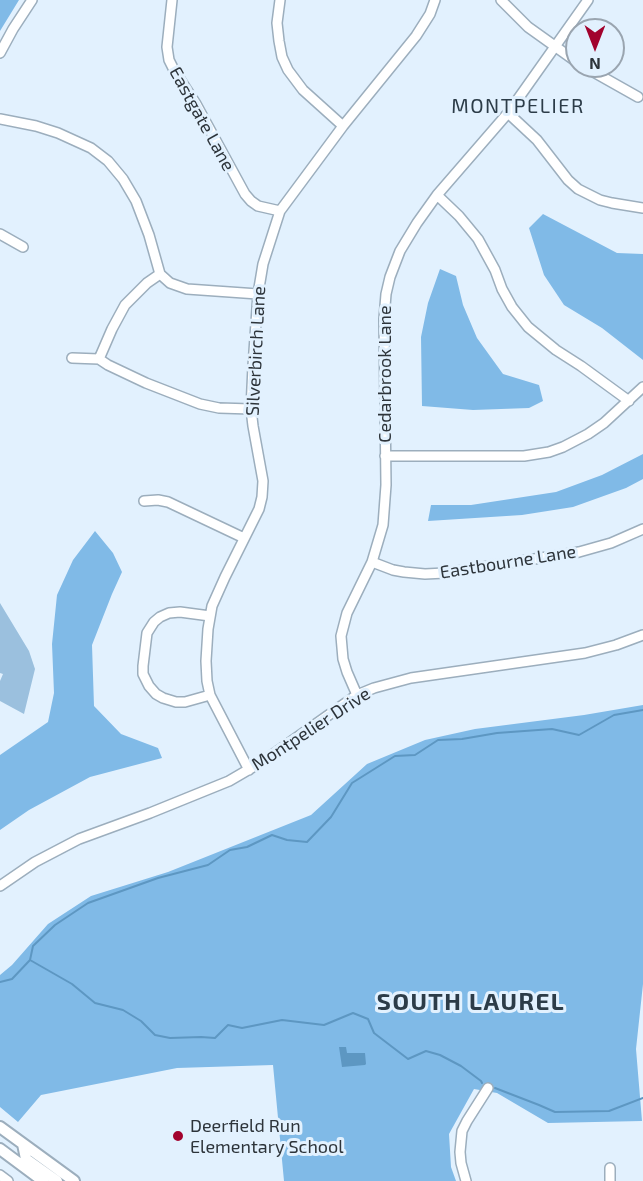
<!DOCTYPE html>
<style>
body{margin:0}
#map{position:relative;width:643px;height:1181px;overflow:hidden;background:#e2f1fe;font-family:"Exo 2",sans-serif}
canvas{display:block}
.north{position:absolute;left:565px;top:18px;width:60px;height:60px;box-sizing:border-box;background:#e2f1fe;border:2px solid #9aa5b0;border-radius:50%;rotate:180deg;font-size:16px;font-weight:700;line-height:24px;text-align:center;color:#2d343a}
.north::after{content:'';display:block;margin:auto;width:21px;height:27px;background:#a2022d;clip-path:polygon(50% 0,100% 100%,50% 72%,0 100%)}
</style>
<div id="map">
<canvas width="643" height="1181"></canvas>
<div class="north">N</div>
</div>
<script>
const context = document.querySelector('canvas').getContext('2d');
context.lineJoin = 'round';
function fillPath(path, color) {
  context.fillStyle = color;
  context.fill(path, 'evenodd');
}
function shape(rows) {
  const path = new Path2D();
  for (const r of rows) {
    path.moveTo(r[0], r[1]);
    for (let i = 2; i < r.length; i += 2) path.lineTo(r[i], r[i + 1]);
  }
  return path;
}
function strokePath(path, color, width, dash) {
  context.strokeStyle = color;
  context.lineWidth = width;
  context.lineCap = dash ? 'butt' : 'round';
  context.setLineDash(dash || []);
  context.stroke(path);
}
function label(font, color, halo, rows, align = 'center') {
  context.font = font + ' "Exo 2",sans-serif';
  context.lineWidth = 6;
  context.setLineDash([]);
  context.textBaseline = 'middle';
  context.strokeStyle = halo;
  context.fillStyle = color;
  for (const [text, x, y, turn = 0] of rows) {
    context.save();
    context.translate(x, y);
    context.rotate((+turn || 0) * Math.PI / 180);
    context.textAlign = isNaN(turn) ? turn : align;
    if (halo) context.strokeText(text, 0, 0);
    context.fillText(text, 0, 0);
    context.restore();
  }
}
fillPath(shape([
 [0,603,29,651,35,669,24,714,0,701,0,681,3,674,0,673]
]), '#9bc0de');
fillPath(shape([
 [0,0,19,0,0,31],
 [543,214,617,253,643,254,643,360,602,328,564,305,544,275,529,228],
 [440,269,456,276,463,305,477,338,503,374,539,385,543,401,529,408,473,410,422,406,421,337,428,303],
 [643,454,643,479,626,488,573,507,522,515,428,521,431,505,471,505,556,492,602,475],
 [95,531,113,553,122,572,112,594,92,645,94,706,121,734,158,748,162,758,90,777,29,810,0,830,0,755,48,722,54,693,52,644,57,595,73,560],
 [643,705,643,984,636,1049,642,1121,548,1123,497,1093,474,1089,449,1134,451,1167,456,1181,284,1181,273,1065,177,1068,41,1095,18,1122,0,1107,0,975,12,965,48,924,91,896,168,872,311,815,367,764,425,740,475,729,584,715]
]), '#80bae7');
fillPath(shape([
 [339,1047,346,1047,347,1053,365,1053,366,1064,365,1065,342,1067]
]), '#5d97c2');
strokePath(shape([
 [30,960,33,946,55,925,88,903,158,878,208,865,230,850,247,847,272,835,287,840,307,842,331,817,352,783,395,756,415,755,438,740,462,739,497,733,552,729,579,735,614,715,643,710],
 [0,982,12,979,30,960,72,984,95,1003,123,1010,141,1021,155,1035,170,1038,201,1037,215,1038,228,1025,242,1028,282,1020,324,1025,353,1013,368,1019,374,1033,408,1059,426,1051,440,1055,461,1066,481,1081,482,1083],
 [495,1088,539,1105,555,1112,609,1111,643,1098]
]), '#5d97c2', 2);
const minor = shape([
 [172,0,167,47,169,60,174,70,196,104,245,194,251,201,258,206,280,211],
 [280,0,277,23,279,41,282,57,288,70,303,90,343,126],
 [501,0,528,27,577,62],
 [0,53,13,29,32,0],
 [583,66,638,97],
 [508,113,537,140,568,180,578,189,600,200,612,203,643,208],
 [0,119,36,126,58,133,91,148,108,161,123,179,136,201,149,235,160,274,170,283,187,289,258,294],
 [437,195,459,216,478,239,495,270,502,289,512,307,528,327,556,350,581,366,629,401],
 [0,234,23,247],
 [72,358,99,359],
 [99,359,108,365,146,383,200,404,219,408,251,409],
 [99,359,112,329,125,305,147,283,160,274],
 [385,456,524,456,549,452,563,447,588,434,604,423,643,387],
 [144,501,158,500,168,502,244,538],
 [372,562,393,570,404,572,425,574,445,573,579,552,611,543,643,529],
 [210,616,180,612,169,613,160,617,154,622,147,633,143,666,143,674,149,686,156,694,163,698,176,702,185,702,210,695],
 [357,695,347,672,343,659,341,636,347,613,372,562,383,525,386,485,384,319,386,294,390,277,400,251,417,223,437,195,508,113,588,0],
 [249,770,210,695,207,681,206,661,208,629,212,606,225,577,259,509,262,497,263,481,253,426,251,409,253,366,258,294,263,264,280,211,343,126,416,36,430,14,435,0],
 [0,886,35,862,79,839,150,813,229,781,265,760,357,695,374,688,411,678,585,653,616,645,643,635],
 [610,1168,610,1181],
 [0,1175,8,1181],
 [466,1181,461,1163,460,1152,462,1131,467,1121,488,1088]
]);
const major = shape([
 [0,1127,74,1181],
 [23,1144,26,1159,57,1181],
 [0,1149,43,1181]
]);
strokePath(minor, '#9caebd', 12);
strokePath(major, '#9caebd', 14);
strokePath(minor, '#fff', 9);
strokePath(major, '#fff', 10);
for (const [x, y, r, color] of [
 [178,1136,6,"#a2022d"]
]) {
  const dot = new Path2D();
  dot.arc(x, y, r, 0, 2 * Math.PI);
  context.fillStyle = color;
  context.fill(dot);
  strokePath(dot, '#e2f1fe', 2);
}
label('18px', '#2d343a', '#e2f1fe', [
 ["Eastgate Lane",202,119,61],
 ["Silverbirch Lane",256,351,-87],
 ["Cedarbrook Lane",385,374,-90],
 ["Eastbourne Lane",508,562,-9],
 ["Montpelier Drive",311,729,-33]
]);
label('18px', '#2d343a', '#e2f1fe', [
 ["Deerfield Run",190,1126],
 ["Elementary School",190,1147]
], 'left');
context.letterSpacing = '1.5px';
label('20px', '#2c3c48', '#e2f1fe', [
 ["MONTPELIER",518,106]
]);
context.letterSpacing = '0px';
context.letterSpacing = '1.5px';
label('bold 24px', '#2c3c48', '#e2f1fe', [
 ["SOUTH LAUREL",471,1002]
]);
context.letterSpacing = '0px';
</script>
